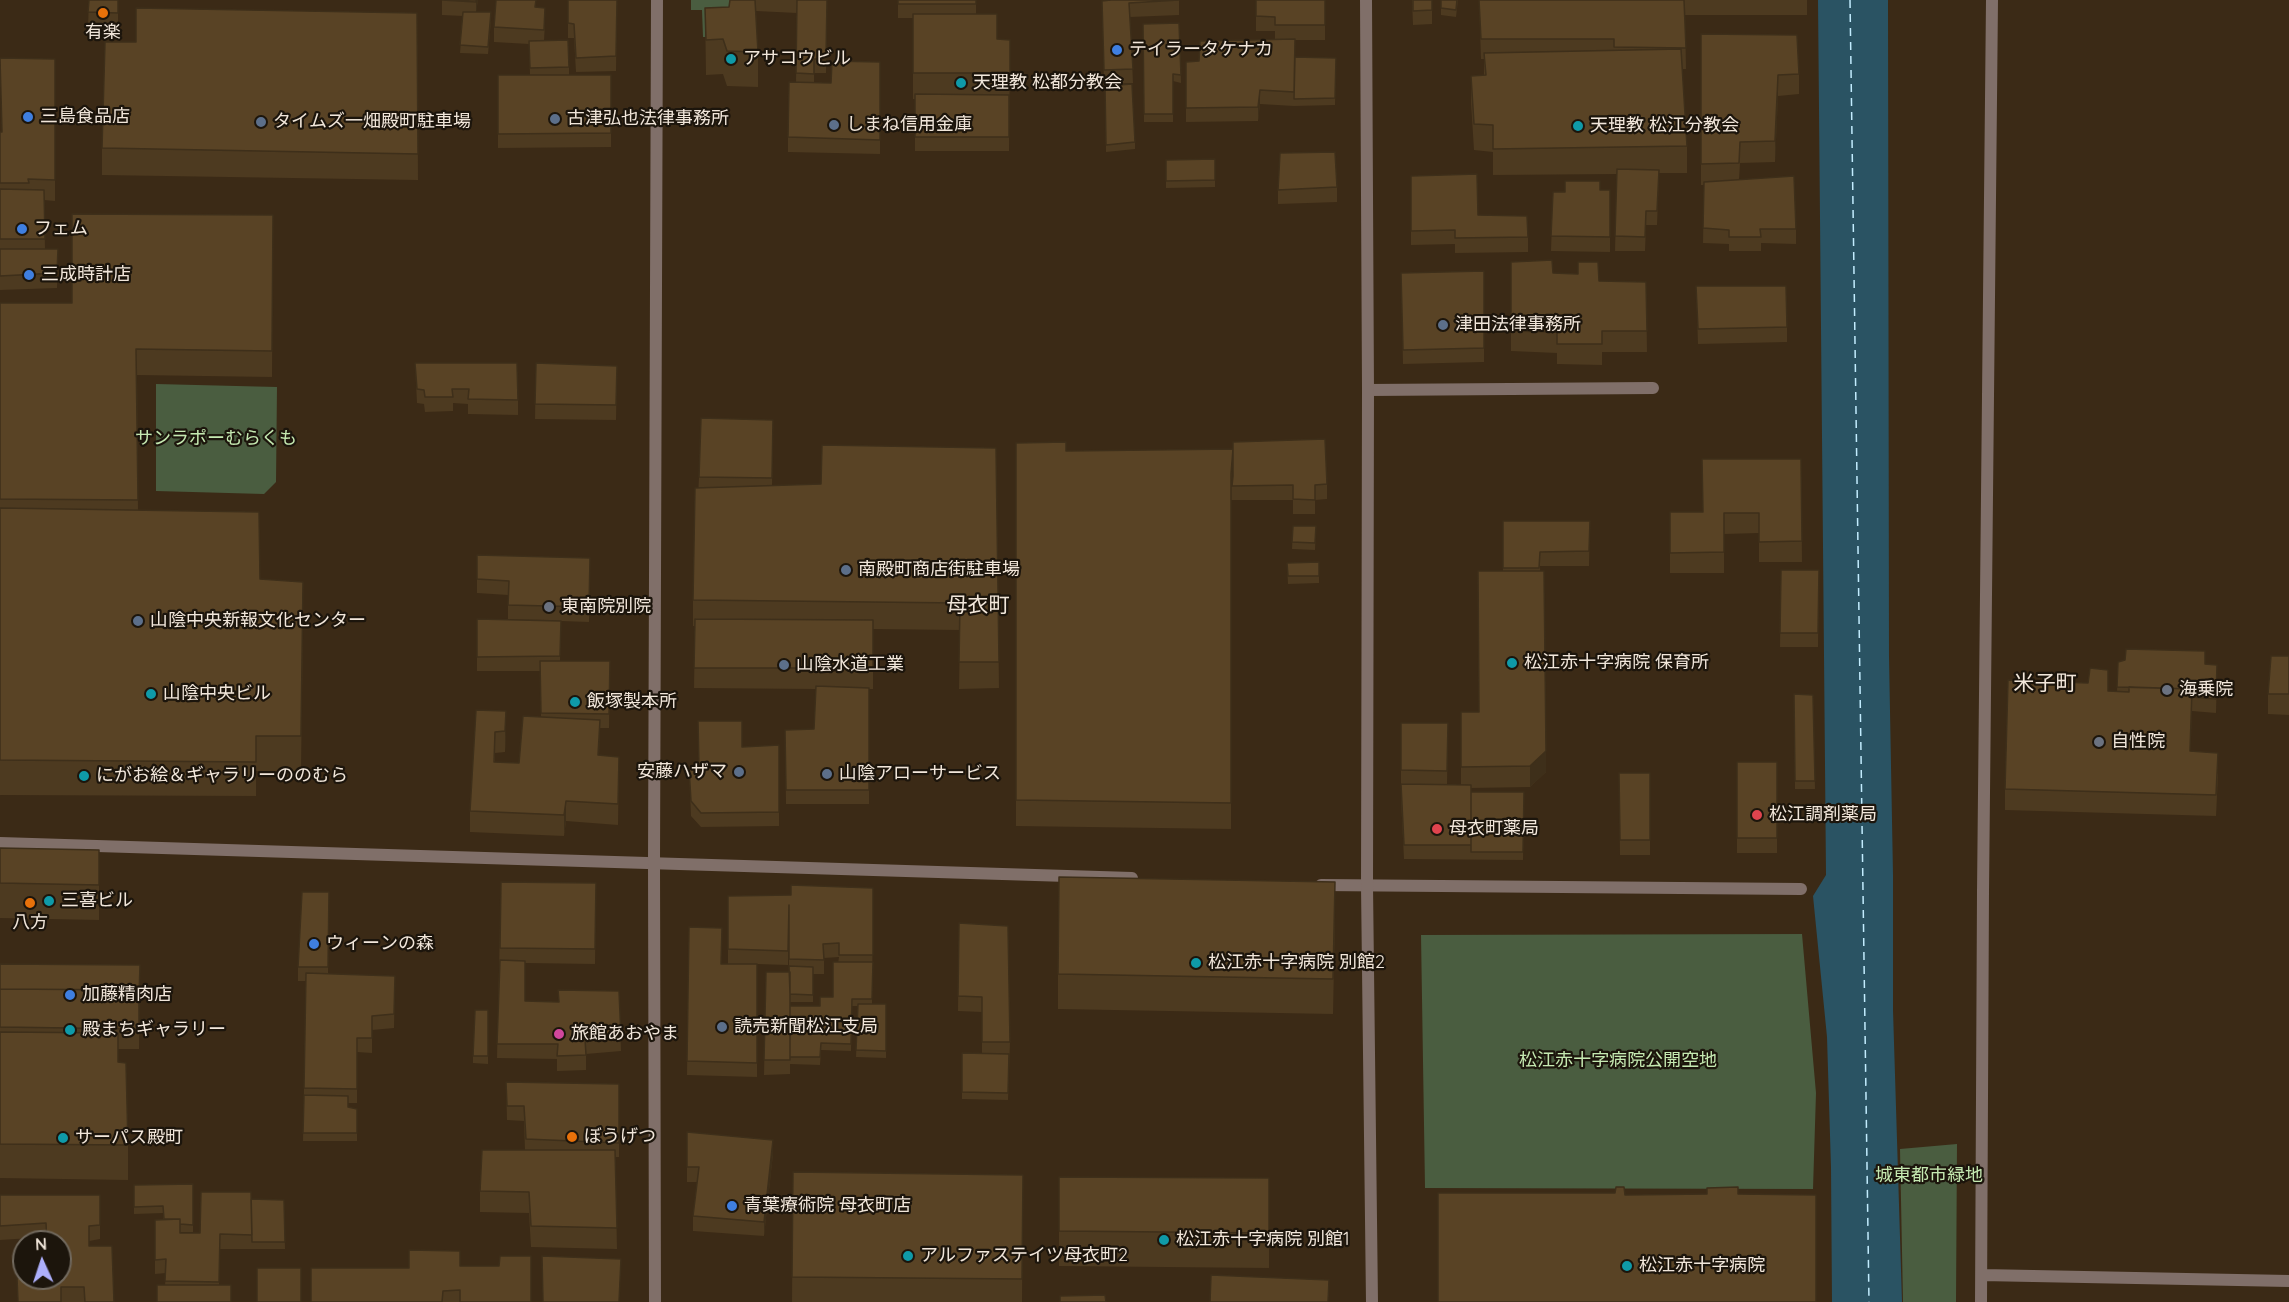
<!DOCTYPE html>
<meta charset="utf-8">
<style>
body{margin:0}
#map{position:relative;width:2289px;height:1302px;overflow:hidden;background:#3b2a16;font-family:Quicksand,sans-serif}
canvas{display:block}
.north{position:absolute;left:12px;top:1230px;width:60px;height:60px;box-sizing:border-box;background:#1c150c;border:2px solid #71695e;border-radius:50%;rotate:357deg;font-size:16px;font-weight:700;line-height:24px;text-align:center;color:#f1e6da}
.north::after{content:'';display:block;margin:auto;width:21px;height:27px;background:#adaffb;clip-path:polygon(50% 0,100% 100%,50% 72%,0 100%)}
</style>
<div id="map">
<canvas width="2289" height="1302"></canvas>
<div class="north">N</div>
</div>
<script>
const context = document.querySelector('canvas').getContext('2d');
context.lineJoin = 'round';
function fillPath(path, color) {
  context.fillStyle = color;
  context.fill(path, 'evenodd');
}
function shape(rows) {
  const path = new Path2D();
  for (const r of rows) {
    path.moveTo(r[0], r[1]);
    for (let i = 2; i < r.length; i += 2) path.lineTo(r[i], r[i + 1]);
  }
  return path;
}
function strokePath(path, color, width, dash) {
  context.strokeStyle = color;
  context.lineWidth = width;
  context.lineCap = dash ? 'butt' : 'round';
  context.setLineDash(dash || []);
  context.stroke(path);
}
function label(font, color, halo, rows, align = 'center') {
  context.font = font + ' Quicksand,"Noto Sans JP",sans-serif';
  context.lineWidth = 4.5;
  context.setLineDash([]);
  context.textBaseline = 'middle';
  context.strokeStyle = halo;
  context.fillStyle = color;
  for (const [text, x, y, turn = 0] of rows) {
    context.save();
    context.translate(x, y);
    context.rotate((+turn || 0) * Math.PI / 180);
    context.textAlign = isNaN(turn) ? turn : align;
    if (halo) context.strokeText(text, 0, 0);
    context.fillText(text, 0, 0);
    context.restore();
  }
}
fillPath(shape([
 [691,0,752,0,723,37,703,37,702,10,691,10],
 [156,384,277,387,276,482,264,494,156,491],
 [1802,934,1816,1093,1813,1189,1425,1188,1421,935],
 [1957,1144,1956,1302,1903,1302,1900,1149]
]), '#4a5d40');
fillPath(shape([
 [1818,0,1888,0,1889,656,1893,875,1893,1010,1902,1302,1832,1302,1831,1168,1827,1037,1813,896,1826,875]
]), '#2a5363');
strokePath(shape([
 [1850,0,1869,1302]
]), '#c2ecfe', 1.5, [8, 6]);
strokePath(shape([
 [1368,390,1653,388],
 [0,843,1132,878],
 [1321,885,1801,889],
 [1982,1275,2289,1281],
 [1981,1302,1983,892,1992,0]
]), '#806f69', 12);
strokePath(shape([
 [1366,0,1368,390,1367,886,1372,1302],
 [655,1302,654,862,657,0]
]), '#806f69', 12);
fillPath(shape([
 [89,0,118,0,118,27,88,27],
 [442,0,478,0,476,12,491,20,488,54,460,53,463,16,442,15],
 [496,0,536,0,536,7,545,22,544,41,569,67,569,75,554,75,611,75,611,147,498,148,498,75,530,75,529,44,494,42,494,27],
 [568,0,617,0,616,71,576,72,574,38,568,38],
 [730,0,827,0,826,73,814,73,814,83,831,83,880,62,880,154,788,152,788,137,796,82,797,13,756,11,758,52,758,87,727,86,723,74,706,75,705,8,729,7],
 [898,0,976,0,976,14,997,39,1010,40,1009,151,915,151,915,99,913,99,913,18,898,18],
 [1179,0,1179,15,1130,17,1133,83,1104,84,1102,1],
 [1256,0,1325,0,1325,40,1295,40,1295,57,1336,58,1335,105,1294,106,1260,104,1258,121,1186,122,1186,62,1199,61,1275,40,1275,31,1256,31],
 [1412,0,1432,0,1432,24,1413,25],
 [1441,0,1458,0,1456,17,1441,15],
 [1479,0,1807,0,1807,15,1685,15,1686,69,1682,69,1687,146,1687,173,1659,173,1657,225,1646,225,1645,251,1615,251,1617,174,1493,175,1493,152,1474,150,1471,102,1471,76,1484,75,1484,59,1481,59],
 [417,13,418,180,102,175,102,148,136,42],
 [1179,23,1181,83,1173,81,1173,122,1144,122,1143,24],
 [1701,34,1799,74,1799,94,1778,96,1775,162,1740,163,1739,180,1796,229,1796,244,1761,243,1761,251,1729,251,1729,244,1703,243,1704,185,1701,185],
 [55,59,55,201,44,200,45,249,58,249,57,288,0,290,0,132,1,132],
 [1105,86,1135,142,1135,149,1106,152],
 [1215,159,1215,187,1166,188,1166,160],
 [1411,176,1478,215,1528,237,1528,252,1455,253,1455,244,1411,245],
 [1337,187,1337,202,1278,204,1278,190],
 [1610,190,1610,252,1551,251,1553,192],
 [273,215,272,377,137,375,138,510,260,579,303,617,301,771,256,771,256,796,0,795,0,303,72,303],
 [1511,262,1553,273,1599,281,1646,282,1647,352,1602,352,1602,365,1557,364,1557,353,1511,351],
 [1484,271,1484,362,1403,364,1401,273],
 [1696,286,1787,327,1787,342,1698,344],
 [415,363,518,400,518,415,468,414,468,404,453,403,453,411,425,412,424,404,417,403],
 [536,363,617,366,616,420,535,419],
 [773,435,772,486,821,484,996,448,999,688,959,689,960,630,873,629,873,689,869,689,869,804,786,804,785,730,814,729,816,689,694,688,695,626,693,626,693,600,699,477],
 [1016,443,1066,451,1327,484,1327,499,1315,500,1315,514,1293,514,1293,500,1231,500,1231,829,1016,826],
 [1801,459,1802,562,1759,562,1759,533,1724,534,1724,573,1670,573,1670,512,1702,512],
 [1503,521,1590,521,1589,566,1540,566,1546,772,1530,787,1471,788,1471,792,1524,792,1523,860,1404,859,1401,799,1401,723,1448,723,1447,785,1461,785,1461,712,1479,712,1503,571],
 [1293,526,1316,526,1315,550,1292,549],
 [477,555,590,558,589,622,561,621,560,661,610,661,609,728,600,728,599,755,619,757,618,825,566,821,564,836,470,832,470,811,476,710,506,732,505,752,495,753,495,762,519,763,541,717,540,671,477,671,477,619,547,620,508,619,508,595,477,593],
 [1319,562,1319,583,1288,584,1287,563],
 [1781,570,1819,570,1818,647,1780,647],
 [2289,656,2289,715,2268,714,2268,694],
 [2118,662,2205,664,2217,679,2216,713,2192,711,2190,751,2218,774,2216,816,2005,810,2005,789,2108,691,2117,692],
 [1794,694,1813,695,1815,789,1795,789],
 [779,745,779,826,701,827,691,816,689,768,699,768,742,747],
 [1737,762,1777,762,1777,853,1737,853],
 [1619,773,1650,773,1650,855,1620,855],
 [99,850,99,920,0,918,0,883],
 [501,882,596,883,595,964,525,963,525,1001,559,1002,619,991,621,1051,586,1054,586,1070,557,1071,557,1059,497,1058],
 [873,888,872,1004,886,1004,886,1058,856,1057,858,1006,852,1006,851,1051,821,1050,820,1065,790,1064,790,1006,820,1006,833,997,839,957,824,958,824,974,813,974,813,1002,790,1002,790,994,790,1074,764,1075,766,972,789,972,789,919,788,965,757,964,757,1077,687,1075,689,927,722,943,721,964,728,964,728,896,791,895],
 [329,892,328,974,395,976,394,1028,372,1030,372,1053,357,1052,357,1103,348,1103,348,1107,357,1109,357,1141,303,1141,306,981,298,981,298,967],
 [1335,916,1333,1014,1058,1009,1058,974],
 [959,923,1010,1042,1008,1100,962,1099,962,1053,982,1054,982,1012,958,1011],
 [0,964,140,965,139,1049,118,1049,118,1062,128,1145,128,1180,0,1178],
 [488,1010,488,1064,473,1063,473,1056],
 [506,1082,619,1084,619,1157,615,1157,617,1249,531,1247,529,1213,480,1212,480,1191,525,1150,524,1121,507,1120],
 [687,1132,773,1154,764,1236,693,1231,693,1216,697,1182,687,1182],
 [793,1172,1023,1175,1022,1302,792,1302],
 [1059,1177,1269,1178,1269,1268,1059,1266],
 [193,1184,193,1232,180,1232,180,1233,200,1233,251,1199,284,1200,285,1249,220,1249,219,1285,165,1285,166,1273,155,1274,155,1220,163,1219,163,1213,134,1214,134,1185],
 [0,1195,100,1195,100,1239,89,1241,89,1246,114,1302,61,1302,60,1242,46,1242,46,1237,0,1240],
 [460,1266,531,1302,311,1302,409,1268]
]), '#4d3a20');
fillPath(shape([
 [476,0,478,0,476,16],
 [1778,75,1778,96,1775,162,1775,141],
 [1260,90,1260,104,1258,121,1258,107],
 [1233,449,1233,476,1232,486,1231,486],
 [2217,665,2217,679,2216,713,2216,699],
 [2192,689,2192,710,2190,772,2190,751],
 [506,711,506,732,505,752,505,731],
 [600,720,600,741,598,776,598,755],
 [1546,751,1546,772,1530,787,1530,766],
 [566,801,566,821,564,836,564,815],
 [773,1140,773,1154,764,1236,764,1222]
]), '#3e2f1a');
const building = shape([
 [89,0,118,0,118,13,88,12,89,0],
 [442,0,476,0,476,2,442,0],
 [496,0,536,0,535,7,545,8,544,30,494,27,496,0],
 [568,0,617,0,616,56,576,58,574,24,568,23,568,0],
 [730,0,755,0,758,52,727,51,723,39,706,40,705,8,729,7,730,0],
 [797,0,827,0,826,59,814,59,814,74,796,73,797,0],
 [898,0,976,0,976,4,898,4,898,0],
 [1111,0,1179,0,1129,3,1133,69,1104,70,1102,1,1111,0],
 [1256,0,1325,0,1325,25,1275,25,1275,17,1256,16,1256,0],
 [1413,0,1432,0,1432,10,1413,11,1413,0],
 [1441,0,1457,0,1456,10,1441,8,1441,0],
 [1479,0,1684,0,1686,48,1614,47,1614,39,1481,39,1479,0],
 [136,8,417,13,418,154,102,148,105,42,136,42,136,8],
 [463,12,491,12,488,47,460,45,463,12],
 [913,14,997,14,997,39,1010,40,1010,73,913,73,913,14],
 [1179,23,1181,75,1173,74,1173,114,1144,114,1143,24,1179,23],
 [1701,34,1797,35,1799,74,1778,75,1775,141,1740,142,1739,163,1701,164,1701,34],
 [1295,39,1294,92,1260,90,1258,107,1186,108,1186,62,1199,61,1200,41,1295,39],
 [568,40,569,67,530,68,529,41,568,40],
 [1681,49,1687,146,1493,149,1493,125,1474,124,1471,76,1486,75,1484,53,1681,49],
 [1295,57,1336,58,1335,98,1294,99,1295,57],
 [0,58,55,59,55,180,28,179,29,183,0,183,0,132,2,132,0,58],
 [832,61,880,62,880,140,788,137,789,82,831,83,832,61],
 [498,75,611,75,611,133,498,134,498,75],
 [1132,84,1135,142,1106,145,1105,86,1132,84],
 [915,94,1009,95,1009,137,915,137,915,94],
 [1335,152,1337,187,1278,190,1280,153,1335,152],
 [1215,159,1215,180,1166,181,1166,160,1215,159],
 [1617,169,1659,170,1657,211,1646,211,1645,237,1615,236,1617,169],
 [1477,174,1478,215,1527,216,1528,237,1455,238,1455,230,1411,231,1411,176,1477,174],
 [1794,176,1796,229,1760,229,1761,237,1729,237,1729,230,1703,228,1704,182,1794,176],
 [1565,181,1600,181,1600,190,1610,190,1610,237,1551,236,1553,192,1565,192,1565,181],
 [0,189,44,190,45,239,0,239,0,189],
 [72,214,273,215,272,351,136,349,138,500,0,499,0,303,72,303,72,214],
 [0,249,58,249,57,273,0,276,0,249],
 [1552,260,1553,273,1578,274,1578,262,1598,262,1599,281,1646,282,1647,331,1602,331,1602,344,1557,344,1557,332,1511,331,1511,262,1552,260],
 [1484,271,1484,348,1403,350,1401,273,1484,271],
 [1696,286,1786,286,1787,327,1698,329,1696,286],
 [415,363,517,363,518,400,468,399,469,389,452,389,453,397,425,397,424,390,417,389,415,363],
 [536,363,617,366,616,405,535,404,536,363],
 [701,418,773,420,772,478,699,477,701,418],
 [1325,439,1327,484,1315,485,1315,500,1293,499,1293,485,1232,486,1233,476,1233,442,1325,439],
 [1066,442,1066,451,1233,449,1231,474,1231,803,1016,800,1016,443,1066,442],
 [822,445,996,448,999,662,959,662,960,603,693,600,695,488,821,484,822,445],
 [1702,459,1801,459,1802,541,1759,542,1759,513,1724,513,1724,552,1670,553,1670,512,1703,512,1702,459],
 [0,508,259,512,260,579,303,582,301,736,256,736,256,762,0,760,0,508],
 [1503,521,1590,521,1589,551,1540,552,1539,568,1503,568,1503,521],
 [1293,526,1316,526,1315,543,1292,542,1293,526],
 [477,555,590,558,589,607,508,605,509,581,477,579,477,555],
 [1319,562,1319,576,1288,576,1287,563,1319,562],
 [1781,570,1819,570,1818,633,1780,633,1781,570],
 [1478,571,1544,571,1546,751,1530,766,1461,767,1461,712,1479,712,1478,571],
 [477,619,561,621,560,656,477,657,477,619],
 [695,619,873,620,873,668,694,668,695,619],
 [2126,649,2205,651,2205,664,2217,665,2216,699,2192,697,2192,689,2117,687,2118,662,2125,660,2126,649],
 [2271,656,2289,656,2289,694,2268,694,2271,656],
 [540,661,610,661,609,714,541,713,540,661],
 [2090,668,2108,670,2108,691,2129,692,2129,687,2192,689,2190,751,2218,753,2216,795,2005,789,2008,680,2088,683,2090,668],
 [816,686,869,688,869,790,786,790,785,730,814,729,816,686],
 [1794,694,1813,695,1815,781,1795,781,1794,694],
 [476,710,506,711,505,731,495,732,494,762,519,763,523,716,600,720,598,755,619,757,618,804,566,801,564,815,470,811,476,710],
 [698,721,742,721,742,747,779,745,779,812,701,813,691,801,689,768,699,768,698,721],
 [1401,723,1448,723,1447,771,1401,770,1401,723],
 [1737,762,1777,762,1777,838,1737,838,1737,762],
 [1619,773,1650,773,1650,840,1620,840,1619,773],
 [1401,784,1471,785,1471,845,1404,845,1401,784],
 [1471,792,1524,792,1523,852,1471,852,1471,792],
 [0,848,99,850,99,885,0,883,0,848],
 [1059,877,1335,882,1333,979,1058,974,1059,877],
 [501,882,596,883,595,949,500,948,501,882],
 [791,885,873,888,873,955,839,955,839,943,823,944,824,960,789,959,789,905,788,951,728,949,728,896,791,895,791,885],
 [302,892,329,892,328,967,298,967,302,892],
 [959,923,1008,926,1010,1042,982,1042,982,997,958,996,959,923],
 [689,927,722,928,721,964,757,964,757,1063,687,1061,689,927],
 [500,960,525,961,525,1001,559,1002,558,990,619,991,621,1037,585,1039,586,1055,557,1056,558,1044,497,1044,500,960],
 [833,962,873,962,872,999,852,999,851,1044,821,1043,820,1057,790,1057,790,1006,820,1006,820,997,833,997,833,962],
 [0,964,140,965,139,997,139,990,0,989,0,964],
 [789,966,813,967,813,995,790,994,789,966],
 [766,972,790,972,790,1060,764,1060,766,972],
 [306,973,395,976,394,1014,372,1016,372,1038,357,1038,357,1089,304,1088,306,973],
 [0,989,139,990,139,1029,0,1027,0,989],
 [858,1004,886,1004,886,1051,856,1050,858,1004],
 [475,1010,488,1010,488,1056,473,1056,475,1010],
 [0,1032,118,1033,118,1062,126,1063,128,1145,0,1144,0,1032],
 [962,1053,1009,1054,1008,1093,962,1092,962,1053],
 [506,1082,619,1084,619,1143,526,1139,524,1106,507,1106,506,1082],
 [304,1095,348,1096,348,1107,357,1109,357,1133,303,1133,304,1095],
 [687,1132,773,1140,764,1222,693,1216,699,1167,687,1167,687,1132],
 [482,1150,615,1150,617,1228,531,1226,529,1192,480,1191,482,1150],
 [793,1172,1023,1175,1022,1279,792,1277,793,1172],
 [1059,1177,1269,1178,1269,1233,1059,1231,1059,1177],
 [193,1184,193,1225,180,1224,180,1219,164,1219,163,1206,134,1207,134,1185,193,1184],
 [1616,1187,1624,1187,1625,1195,1707,1194,1707,1188,1738,1187,1738,1194,1816,1195,1816,1302,1438,1302,1438,1193,1615,1193,1616,1187],
 [201,1192,251,1192,252,1235,220,1234,219,1282,165,1281,166,1259,155,1260,155,1220,180,1219,180,1233,200,1233,201,1192],
 [0,1195,100,1195,100,1225,89,1226,89,1246,112,1246,114,1302,85,1302,84,1287,61,1287,61,1302,18,1302,17,1278,60,1278,60,1242,47,1242,46,1223,0,1226,0,1195],
 [251,1199,284,1200,285,1242,252,1242,251,1199],
 [409,1250,460,1251,460,1266,499,1266,500,1256,531,1256,531,1302,460,1302,460,1290,443,1291,442,1302,311,1302,311,1268,409,1268,409,1250],
 [542,1256,621,1259,619,1302,543,1302,542,1256],
 [257,1268,301,1268,301,1302,257,1302,257,1268],
 [1211,1275,1329,1280,1328,1302,1210,1302,1211,1275],
 [157,1285,231,1285,231,1302,157,1302,157,1285],
 [1105,1295,1106,1302,1060,1302,1060,1296,1105,1295]
]);
fillPath(building, '#594325');
strokePath(building, '#3e2f1a', 1.5);
for (const [x, y, r, color] of [
 [103,13,6,"#e8710a"],
 [1117,50,6,"#3f7fe0"],
 [731,59,6,"#0f9aa8"],
 [961,83,6,"#0f9aa8"],
 [28,117,6,"#3f7fe0"],
 [555,119,6,"#5c6f8a"],
 [261,122,6,"#5c6f8a"],
 [834,125,6,"#5c6f8a"],
 [1578,126,6,"#0f9aa8"],
 [22,229,6,"#3f7fe0"],
 [29,275,6,"#3f7fe0"],
 [1443,325,6,"#5c6f8a"],
 [846,570,6,"#5c6f8a"],
 [549,607,6,"#6b7280"],
 [138,621,6,"#5c6f8a"],
 [1512,663,6,"#0f9aa8"],
 [784,665,6,"#5c6f8a"],
 [2167,690,6,"#6b7280"],
 [151,694,6,"#0f9aa8"],
 [575,702,6,"#0f9aa8"],
 [2099,742,6,"#6b7280"],
 [739,772,6,"#5c6f8a"],
 [827,774,6,"#5c6f8a"],
 [84,776,6,"#0f9aa8"],
 [1757,815,6,"#e0444e"],
 [1437,829,6,"#e0444e"],
 [49,901,6,"#0f9aa8"],
 [30,903,6,"#e8710a"],
 [314,944,6,"#3f7fe0"],
 [1196,963,6,"#0f9aa8"],
 [70,995,6,"#3f7fe0"],
 [722,1027,6,"#5c6f8a"],
 [70,1030,6,"#0f9aa8"],
 [559,1034,6,"#d1479c"],
 [572,1137,6,"#e8710a"],
 [63,1138,6,"#0f9aa8"],
 [732,1206,6,"#3f7fe0"],
 [1164,1240,6,"#0f9aa8"],
 [908,1256,6,"#0f9aa8"],
 [1627,1266,6,"#0f9aa8"]
]) {
  const dot = new Path2D();
  dot.arc(x, y, r, 0, 2 * Math.PI);
  context.fillStyle = color;
  context.fill(dot);
  strokePath(dot, '#1c150c', 2);
}
label('18px', '#f1e6da', '#1c150c', [
 ["有楽",103,33,"center"],
 ["テイラータケナカ",1129,50],
 ["アサコウビル",743,59],
 ["天理教 松都分教会",973,83],
 ["三島食品店",40,117],
 ["古津弘也法律事務所",567,119],
 ["タイムズ一畑殿町駐車場",273,122],
 ["しまね信用金庫",846,125],
 ["天理教 松江分教会",1590,126],
 ["フェム",34,229],
 ["三成時計店",41,275],
 ["津田法律事務所",1455,325],
 ["南殿町商店街駐車場",858,570],
 ["東南院別院",561,607],
 ["山陰中央新報文化センター",150,621],
 ["松江赤十字病院 保育所",1524,663],
 ["山陰水道工業",796,665],
 ["海乗院",2179,690],
 ["山陰中央ビル",163,694],
 ["飯塚製本所",587,702],
 ["自性院",2111,742],
 ["安藤ハザマ",727,772,"right"],
 ["山陰アローサービス",839,774],
 ["にがお絵＆ギャラリーののむら",96,776],
 ["松江調剤薬局",1769,815],
 ["母衣町薬局",1449,829],
 ["三喜ビル",61,901],
 ["八方",30,923,"center"],
 ["ウィーンの森",326,944],
 ["松江赤十字病院 別館2",1208,963],
 ["加藤精肉店",82,995],
 ["読売新聞松江支局",734,1027],
 ["殿まちギャラリー",82,1030],
 ["旅館あおやま",571,1034],
 ["ぼうげつ",584,1137],
 ["サーパス殿町",75,1138],
 ["青葉療術院 母衣町店",744,1206],
 ["松江赤十字病院 別館1",1176,1240],
 ["アルファステイツ母衣町2",920,1256],
 ["松江赤十字病院",1639,1266]
], 'left');
label('18px', '#c5e9b1', '#1c150c', [
 ["サンラポーむらくも",216,439],
 ["松江赤十字病院公開空地",1618,1061],
 ["城東都市緑地",1929,1176]
]);
label('21px', '#f1e6da', '#1c150c', [
 ["母衣町",978,606],
 ["米子町",2045,684]
]);
</script>
